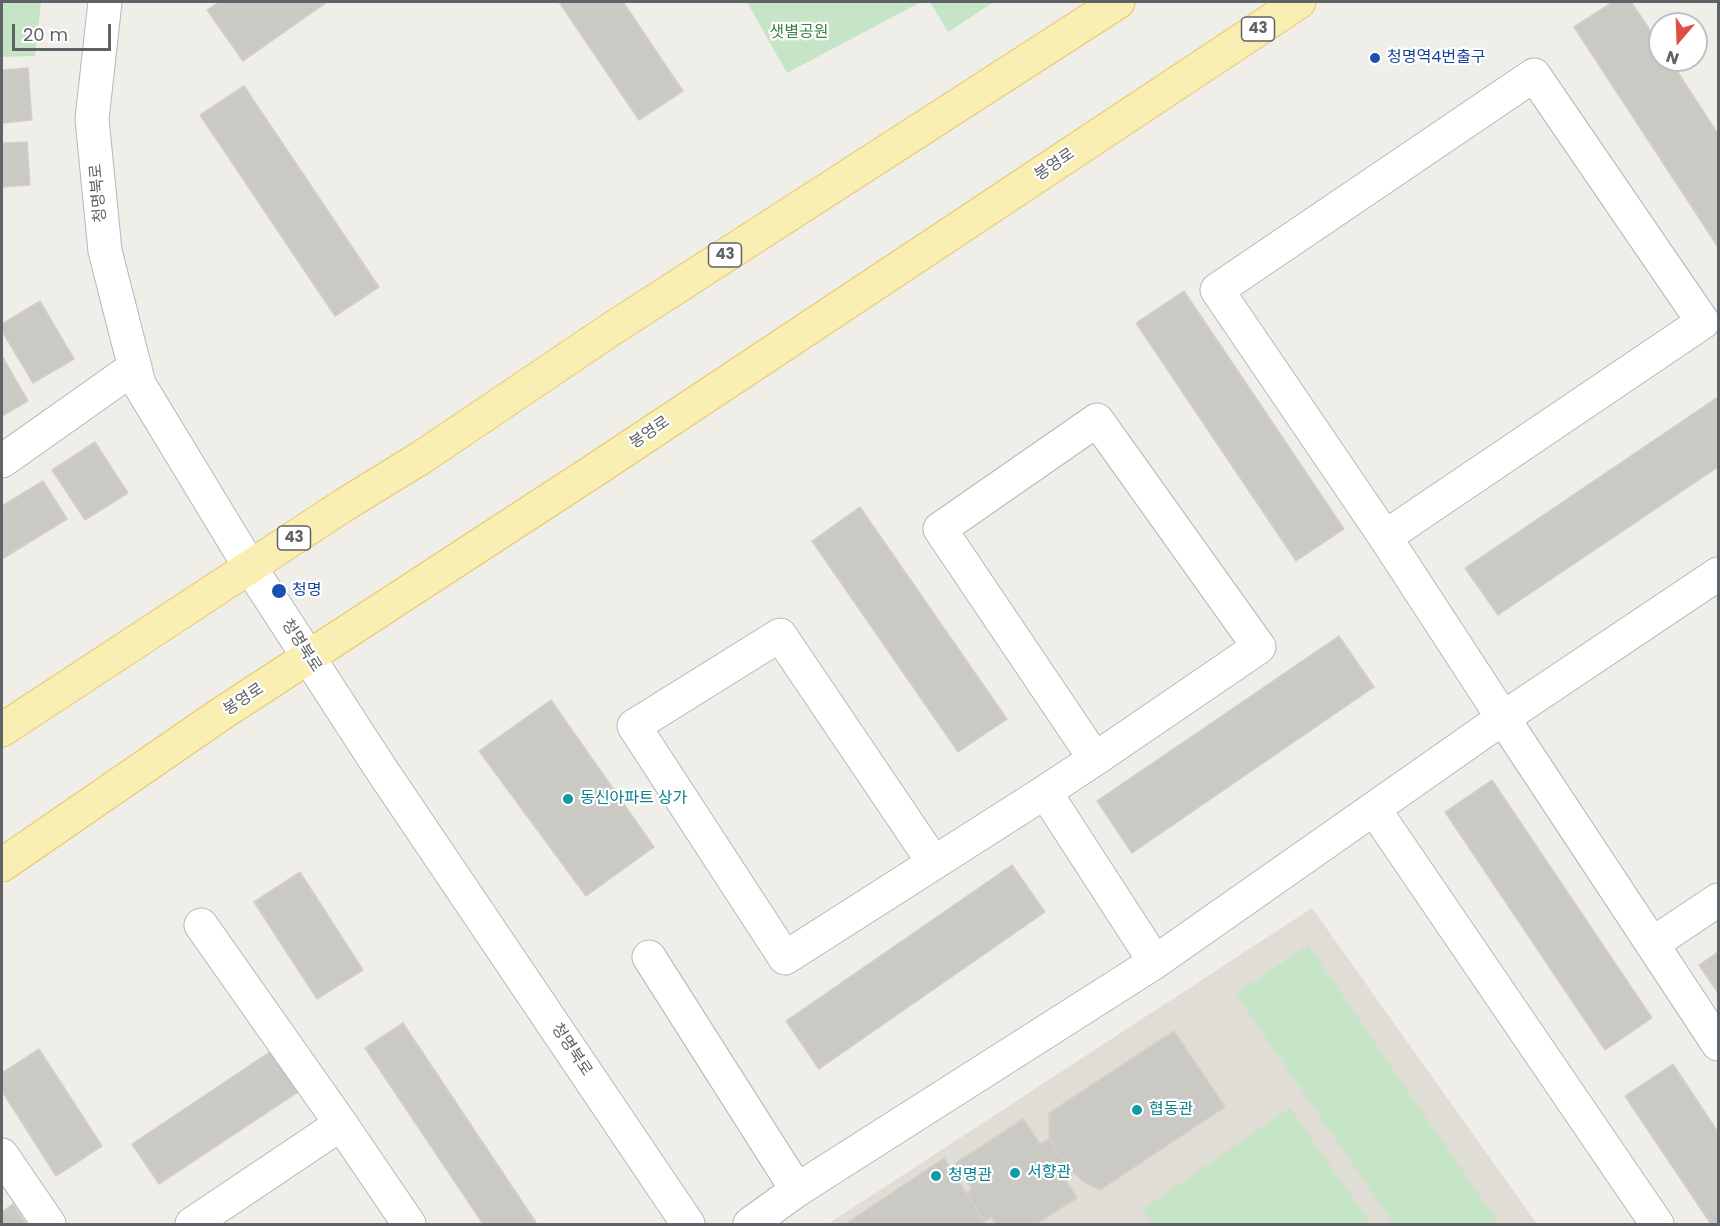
<!DOCTYPE html>
<html>
<head>
<meta charset="utf-8">
<style>
	body { margin:0 }
	#map { position:relative; width:1720px; height:1226px; overflow:hidden; background:#f0eee8; font-family:Poppins,sans-serif }
	canvas { display:block }
	.frame { position:absolute; inset:0; border:3px solid #5f6266; pointer-events:none }
	.north { position:absolute; left:1648px; top:12px; width:60px; height:60px; box-sizing:border-box; background:#fff; border:2px solid #bfc0c2; border-radius:50%; rotate:199deg; font-size:16px; font-weight:700; line-height:24px; text-align:center; color:#5f6266 }
	.north::after { content:''; display:block; margin:auto; width:21px; height:27px; background:#dd4f40; clip-path:polygon(50% 0,100% 100%,50% 72%,0 100%) }
	.scale { position:absolute; left:12px; top:24px; width:99px; height:27px; box-sizing:border-box; border:3px solid #5f6266; border-top:0; padding-left:8px; font-size:18px; line-height:21px; white-space:nowrap; color:#5f6266; -webkit-text-stroke:4px #fff; paint-order:stroke }
</style>
</head>
<body>
<div id="map">
<canvas width="1720" height="1226"></canvas>
<div class="frame"></div>
<div class="north">N</div>
<div class="scale">20 m</div>
</div>
<script>
const ctx = document.querySelector('canvas').getContext('2d');
ctx.lineJoin = 'round';
function paint(path, color) { ctx.fillStyle = color; ctx.fill(path, 'evenodd'); }
const poly = rows => new Path2D(rows.map(r => 'M' + r).join(''));
function stroke(path, color, width, dash) { ctx.strokeStyle = color; ctx.lineWidth = width; ctx.lineCap = dash ? 'butt' : 'round'; ctx.setLineDash(dash || []); ctx.stroke(path); }
function write(font, color, halo, rows, align = 'center') {
  ctx.font = font + ' Poppins,"Noto Sans KR",sans-serif'; ctx.lineWidth = 4.5; ctx.setLineDash([]); ctx.textBaseline = 'middle'; ctx.strokeStyle = halo; ctx.fillStyle = color; for (const [text, x, y, turn = 0] of rows) {
    ctx.save(); ctx.translate(x, y); ctx.rotate((+turn || 0) * Math.PI / 180); ctx.textAlign = isNaN(turn) ? turn : align; if (halo) ctx.strokeText(text, 0, 0); ctx.fillText(text, 0, 0); ctx.restore();
  }
}
paint(poly([
	[1312,908,1537,1224,828,1224]
]), '#dfddd6');
paint(poly([
	[2,2,41,2,35,56,2,57],
	[747,2,921,2,787,73],
	[930,2,994,2,948,32],
	[1308,945,1401,1081,1499,1224,1394,1224,1236,994],
	[1290,1108,1371,1224,1154,1224,1143,1209]
]), '#c6e5c7');
const building = poly([
	[219,2,327,2,243,61,207,10,219,2],
	[559,2,623,2,683,91,639,120,559,2],
	[1613,2,1631,2,1660,45,1660,60,1670,60,1718,134,1718,247,1574,27,1613,2],
	[28,68,32,120,2,123,2,70,28,68],
	[244,86,379,287,335,316,200,115,244,86],
	[27,142,30,185,2,187,2,143,27,142],
	[1184,291,1344,529,1296,561,1136,323,1184,291],
	[40,301,74,359,33,383,2,331,2,324,40,301],
	[2,356,28,401,2,416,2,356],
	[1718,397,1718,467,1498,615,1465,568,1718,397],
	[95,442,128,493,85,520,52,470,95,442],
	[43,481,67,519,2,559,2,506,43,481],
	[860,507,1007,719,958,752,812,541,860,507],
	[1339,636,1374,687,1132,853,1097,801,1339,636],
	[551,700,654,847,586,896,479,751,551,700],
	[1492,780,1652,1018,1605,1050,1445,812,1492,780],
	[1012,865,1045,912,819,1069,786,1021,1012,865],
	[300,872,363,970,317,999,254,902,300,872],
	[1718,952,1718,993,1699,965,1718,952],
	[403,1023,537,1224,483,1224,365,1048,403,1023],
	[1174,1031,1225,1107,1100,1190,1084,1182,1071,1171,1049,1139,1049,1113,1174,1031],
	[39,1049,102,1146,56,1176,2,1091,2,1073,39,1049],
	[274,1049,301,1090,159,1184,132,1144,274,1049],
	[1673,1064,1718,1132,1718,1224,1711,1224,1625,1096,1673,1064],
	[1023,1119,1040,1144,1049,1139,1071,1171,1063,1176,1077,1198,1036,1224,996,1224,991,1217,985,1222,966,1193,972,1189,956,1163,1023,1119],
	[944,1158,986,1224,845,1224,944,1158],
	[13,1204,26,1224,2,1224,2,1212,13,1204]
]);
paint(building, '#cbc9c4');
stroke(building, '#d4d0c6', 1.5);
const minor = poly([
	[105,2,92,119,105,251,139,384,250,567,379,766,688,1224],
	[2,461,135,367],
	[1385,537,1703,322,1534,75,1217,290,1385,537,1503,718,1718,574],
	[1045,792,1155,962],
	[1374,809,1657,1224],
	[934,863,780,635,634,726,785,958,1045,792,1095,759,1259,647,1097,420,940,529,1095,759],
	[201,925,341,1124],
	[1652,944,1718,900],
	[649,957,797,1190],
	[2,1155,49,1224],
	[192,1224,341,1124,409,1224],
	[750,1224,797,1190,1155,962,1503,718,1718,1044]
]);
const major = poly([
	[2,730,344,505,422,457,610,330,1118,2],
	[2,865,221,714,601,466,1299,2]
]);
stroke(minor, '#b4b7bb', 35);
stroke(major, '#e8c669', 35);
stroke(minor, '#fff', 33);
stroke(major, '#f9efb3', 33);
for (const [x, y, r, color] of [
	[1375,58,6,"#1a4fb4"],
	[279,591,8,"#1a4fb4"],
	[568,799,6,"#0f9aa8"],
	[1137,1110,6,"#0f9aa8"],
	[1015,1173,6,"#0f9aa8"],
	[936,1176,6,"#0f9aa8"]
]) { const dot = new Path2D(); dot.arc(x, y, r, 0, 2 * Math.PI); ctx.fillStyle = color; ctx.fill(dot); stroke(dot, '#fff', 2); }
for (const [x, y, w] of [
	[1258,29,33],
	[725,255,33],
	[294,538,33]
]) { const box = new Path2D(); box.roundRect(x - w / 2, y - 12, w, 24, 4.5); ctx.fillStyle = '#fff'; ctx.fill(box); stroke(box, '#5f6266', 1.5); }
write('bold 15px', '#5f6266', null, [
	["43",1258,29],
	["43",725,255],
	["43",294,538]
]);
write('16px', '#3b8140', '#fff', [
	["샛별공원",799,33]
]);
write('16px', '#164399', '#fff', [
	["청명역4번출구",1387,58],
	["청명",292,591]
], 'left');
write('16px', '#5f6266', '#fff', [
	["봉영로",1055,165,-34],
	["청명북로",99,193,-95],
	["봉영로",650,433,-34],
	["청명북로",301,646,57],
	["봉영로",244,700,-33],
	["청명북로",571,1050,56]
]);
write('16px', '#0d838f', '#fff', [
	["동신아파트 상가",580,799],
	["협동관",1149,1110],
	["서향관",1027,1173],
	["청명관",948,1176]
], 'left');
</script>
</body>
</html>
